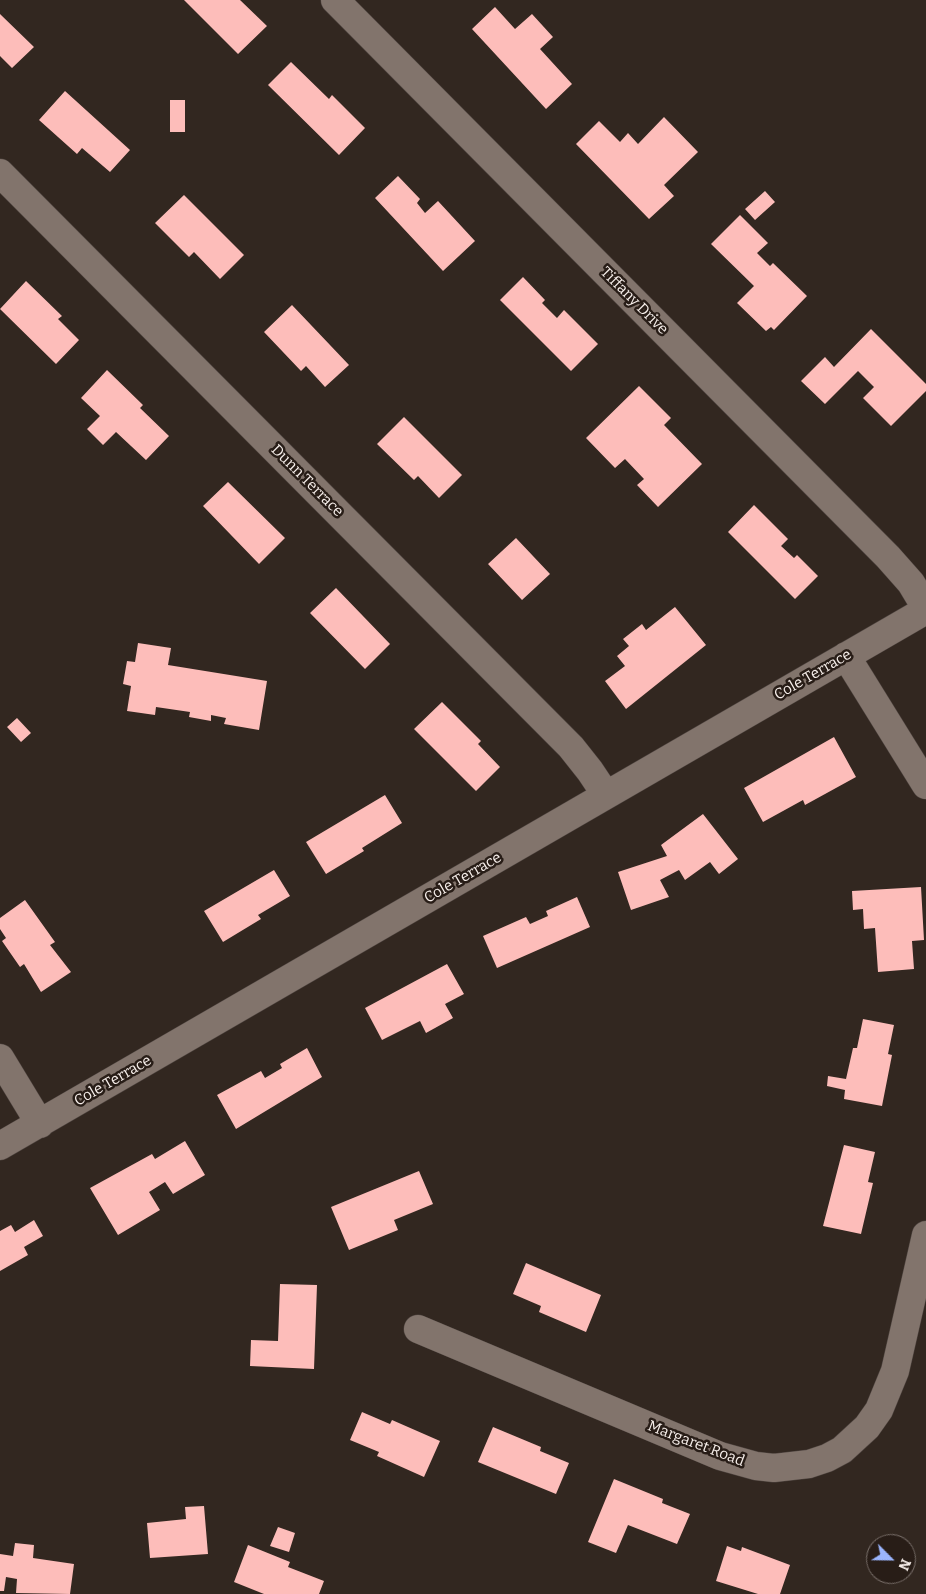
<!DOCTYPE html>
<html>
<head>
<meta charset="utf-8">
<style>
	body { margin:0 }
	#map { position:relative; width:926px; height:1594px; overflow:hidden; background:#322720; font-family:Bitter,serif }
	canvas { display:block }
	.north { position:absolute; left:866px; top:1534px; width:50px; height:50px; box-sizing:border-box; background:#281d17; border:1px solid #7b716c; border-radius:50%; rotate:113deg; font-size:14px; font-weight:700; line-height:20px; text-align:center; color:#f8f0ec }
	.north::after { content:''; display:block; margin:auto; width:18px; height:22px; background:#9bb5fd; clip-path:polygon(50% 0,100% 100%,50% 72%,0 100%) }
</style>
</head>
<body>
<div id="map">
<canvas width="926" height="1594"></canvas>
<div class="north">N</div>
</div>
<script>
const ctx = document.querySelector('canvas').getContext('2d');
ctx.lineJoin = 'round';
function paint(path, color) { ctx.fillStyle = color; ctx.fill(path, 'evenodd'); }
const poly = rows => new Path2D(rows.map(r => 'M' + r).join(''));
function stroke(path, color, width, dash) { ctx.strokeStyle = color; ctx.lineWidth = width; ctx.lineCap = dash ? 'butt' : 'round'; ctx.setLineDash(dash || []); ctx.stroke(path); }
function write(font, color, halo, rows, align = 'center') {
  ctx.font = font + ' Bitter,serif'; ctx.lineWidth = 5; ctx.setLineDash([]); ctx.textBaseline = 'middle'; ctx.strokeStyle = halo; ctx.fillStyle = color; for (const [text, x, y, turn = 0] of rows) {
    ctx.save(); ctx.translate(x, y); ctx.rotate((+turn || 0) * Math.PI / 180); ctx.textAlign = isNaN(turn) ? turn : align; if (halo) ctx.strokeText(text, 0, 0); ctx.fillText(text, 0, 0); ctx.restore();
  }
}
paint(poly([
	[184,0,240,0,267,26,238,54],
	[495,7,515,29,532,14,553,37,540,49,572,84,546,109,472,29],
	[0,14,34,47,12,68,0,56],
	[291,62,329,99,332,95,365,128,339,155,268,85],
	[65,91,130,150,110,172,82,148,77,154,39,120],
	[170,100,185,100,185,132,170,132],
	[664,117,698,152,664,185,674,196,649,219,576,144,599,121,620,142,628,133,638,144],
	[398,176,420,199,417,203,425,213,438,201,475,241,443,271,375,198],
	[765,191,775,202,755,220,745,209],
	[184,195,244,255,220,279,194,252,189,257,155,223],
	[740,215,768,243,757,253,770,266,773,263,807,296,774,330,771,327,766,331,737,303,754,286,711,244],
	[523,277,545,300,542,303,557,318,564,310,598,344,571,371,500,300],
	[26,281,62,316,58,319,79,340,56,364,0,309],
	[292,305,349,365,325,387,306,366,301,371,264,332],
	[871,329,926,384,926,391,891,426,863,398,874,387,858,371,825,404,801,381,825,357,834,367],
	[107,370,143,405,140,408,169,436,146,460,116,432,103,445,87,429,100,416,81,398],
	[639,386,671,418,664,425,702,464,658,507,637,485,644,479,625,459,615,468,586,438],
	[404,417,462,475,439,498,418,476,414,480,377,444],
	[228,482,285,538,259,564,203,506],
	[754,505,788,539,781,546,794,558,797,555,818,576,795,599,728,532],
	[516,538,550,574,522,600,488,564],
	[336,588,390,644,365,669,310,613],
	[675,607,706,645,626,709,605,681,625,666,617,656,629,646,623,639,642,624,646,630],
	[138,643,171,648,168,665,267,681,259,730,224,724,226,718,211,715,211,721,189,717,190,712,156,707,155,715,127,711,131,686,123,684,127,661,135,662],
	[442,702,481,741,478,744,500,767,476,791,414,729],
	[17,718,31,733,21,742,7,727],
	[834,737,856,777,805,805,803,800,763,822,744,788],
	[385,795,402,823,362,848,364,851,326,874,306,842],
	[703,814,738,859,719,874,710,862,685,880,679,870,660,880,669,897,631,910,618,872,667,856,661,845],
	[274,870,290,896,258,915,261,919,223,942,204,911],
	[921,887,924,940,912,941,914,969,878,972,875,928,864,929,863,909,853,910,852,891],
	[577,897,590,927,497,968,483,936,526,917,530,924,548,916,546,911],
	[25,900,55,942,50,945,71,972,41,992,24,964,20,967,2,941,6,938,0,929,0,918],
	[447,964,464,994,445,1004,453,1018,426,1033,420,1021,382,1040,365,1008],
	[863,1019,894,1025,888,1054,892,1055,882,1106,844,1099,845,1090,827,1086,828,1076,846,1079,853,1048,857,1048],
	[307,1048,322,1077,236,1129,217,1095,261,1071,265,1078,282,1068,280,1064],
	[185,1141,205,1175,173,1194,165,1182,149,1192,160,1210,118,1235,90,1188,152,1154,155,1159],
	[844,1145,875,1152,868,1182,873,1183,861,1234,823,1226],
	[419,1171,433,1204,394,1220,398,1230,349,1250,331,1207],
	[34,1220,43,1236,24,1247,28,1255,0,1271,0,1231,11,1225,15,1232],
	[526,1263,601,1295,586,1332,539,1312,541,1306,513,1294],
	[280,1284,317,1285,314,1369,250,1366,251,1340,278,1341],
	[362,1412,390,1424,392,1420,440,1441,424,1477,377,1456,379,1452,350,1440],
	[493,1427,541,1447,540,1451,569,1463,556,1494,478,1462],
	[614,1479,663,1499,662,1503,690,1514,677,1544,628,1525,616,1553,588,1542],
	[204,1506,208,1554,150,1558,147,1523,186,1519,185,1507],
	[278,1527,295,1533,289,1552,270,1546],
	[15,1543,34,1545,33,1558,74,1564,70,1594,16,1593,17,1579,6,1577,4,1591,0,1591,0,1554,13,1556],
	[248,1545,290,1562,288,1567,324,1581,319,1594,264,1594,234,1582],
	[727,1546,741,1551,742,1547,790,1565,780,1594,758,1594,716,1581]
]), '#fdbdba');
const minor = poly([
	[335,0,888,557,911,583,926,608],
	[0,173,571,747,590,771,606,795],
	[846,656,926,785],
	[0,1058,40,1124],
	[0,1146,926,610],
	[418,1329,720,1456,756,1466,774,1468,809,1464,827,1458,842,1450,867,1427,879,1410,895,1371,926,1235]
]);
stroke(minor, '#4f4540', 29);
stroke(minor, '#82746c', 28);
write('15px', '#f8f0ec', '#281d17', [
	["Tiffany Drive",634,301,45],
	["Dunn Terrace",307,481,45],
	["Cole Terrace",813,675,-30],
	["Cole Terrace",463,878,-30],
	["Cole Terrace",113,1081,-30],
	["Margaret Road",696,1444,21]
]);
</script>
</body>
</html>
